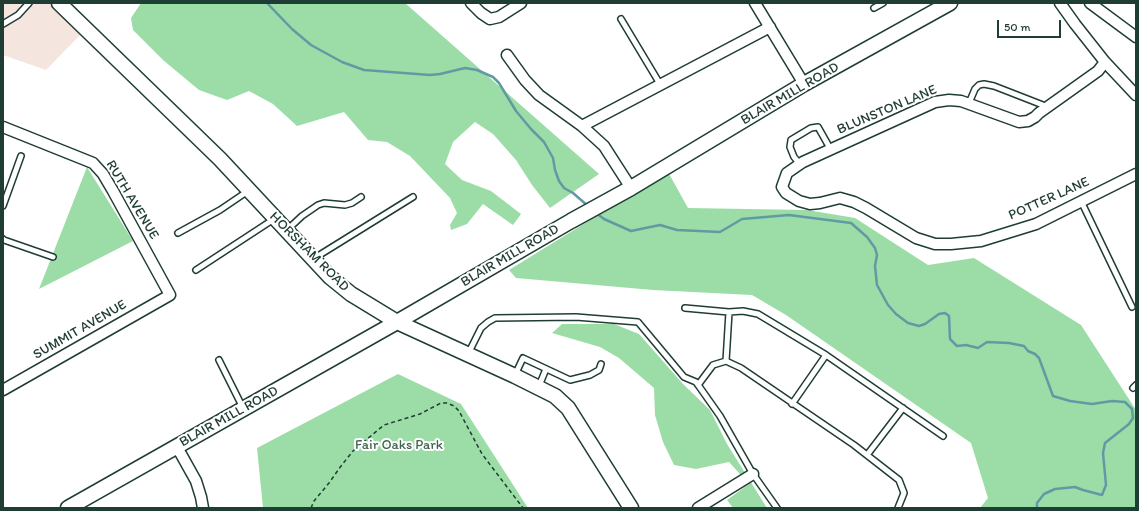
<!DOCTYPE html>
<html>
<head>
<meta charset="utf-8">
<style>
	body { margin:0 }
	#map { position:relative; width:1139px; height:511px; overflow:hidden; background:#fff; font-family:Itim,sans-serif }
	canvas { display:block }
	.frame { position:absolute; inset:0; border:4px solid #1f3d34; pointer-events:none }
	.scale { position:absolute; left:997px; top:20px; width:64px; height:18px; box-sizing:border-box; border:2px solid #1f3d34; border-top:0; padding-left:5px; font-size:12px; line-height:14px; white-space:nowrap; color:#1f3d34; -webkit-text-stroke:3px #fff; paint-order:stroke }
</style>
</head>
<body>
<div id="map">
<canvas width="1139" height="511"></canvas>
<div class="frame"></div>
<div class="scale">50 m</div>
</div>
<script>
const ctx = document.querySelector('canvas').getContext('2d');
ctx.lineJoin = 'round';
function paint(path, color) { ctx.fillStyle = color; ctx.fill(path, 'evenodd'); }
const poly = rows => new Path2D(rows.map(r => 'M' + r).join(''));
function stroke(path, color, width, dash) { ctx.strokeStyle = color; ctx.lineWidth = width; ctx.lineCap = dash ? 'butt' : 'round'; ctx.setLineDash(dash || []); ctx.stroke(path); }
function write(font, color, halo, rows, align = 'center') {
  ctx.font = font + ' Itim,sans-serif'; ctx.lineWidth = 4; ctx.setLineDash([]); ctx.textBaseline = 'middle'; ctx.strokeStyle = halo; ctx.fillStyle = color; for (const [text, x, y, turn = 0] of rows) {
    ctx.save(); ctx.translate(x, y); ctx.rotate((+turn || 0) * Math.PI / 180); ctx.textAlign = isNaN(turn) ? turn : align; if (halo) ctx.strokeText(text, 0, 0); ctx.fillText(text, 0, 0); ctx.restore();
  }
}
paint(poly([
	[3,3,52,3,83,32,46,70,3,55]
]), '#f4e5de');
paint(poly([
	[141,3,405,3,599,174,550,208,532,185,516,160,493,134,475,122,453,142,445,164,462,180,491,191,521,214,513,225,483,204,467,224,451,230,450,225,457,213,450,198,410,156,387,142,368,140,344,112,297,126,273,104,249,91,227,100,199,90,163,60,133,30,131,18],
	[87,167,133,241,39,289],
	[668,172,688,208,807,210,855,218,928,265,974,258,1081,325,1136,410,1136,508,980,508,988,498,971,443,786,315,752,295,653,290,516,278,509,270],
	[562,324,614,324,639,334,683,384,710,410,727,444,767,508,733,508,727,500,749,484,729,462,696,469,674,465,663,442,655,415,654,388,619,358,600,347,552,333],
	[398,374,461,404,528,508,263,508,257,448]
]), '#9cdda7');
stroke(poly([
	[267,3,292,29,311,45,342,62,364,70,430,75,440,74,465,68,477,70,493,77,499,83,516,111,531,129,544,142,553,158,555,170,559,181,564,188,573,193,588,206],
	[596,213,604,219,631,231,660,225,677,230,720,232,742,219,789,215,851,223,867,237,875,248,877,255,875,266,877,285,888,305,896,314,908,323,919,326,925,324,939,314,945,313,949,316,950,339,957,346,966,345,978,348,987,342,1009,343,1024,346,1028,351,1035,354,1039,358,1053,396,1070,401,1092,404,1112,401,1125,402,1132,409,1133,418,1129,424,1105,443,1103,453,1106,485,1102,495,1083,490,1075,487,1055,489,1044,494,1037,503,1037,508]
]), '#619aa3', 2.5);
const lane = poly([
	[874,8,883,3],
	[621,19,660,84],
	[3,24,18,15,29,3],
	[969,103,975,89,979,85,984,84,994,86,1048,107],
	[800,164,794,157,790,147,791,140,811,128,818,127,831,150],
	[1081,201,1132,307],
	[3,206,21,156],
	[287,230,302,216,318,205,324,203,345,205,352,203,361,197],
	[178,233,220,210,248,191],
	[3,239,4,240,53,257],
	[313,259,413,197],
	[196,270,274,219],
	[685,308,729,312,743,311,758,314,826,355,943,436],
	[468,354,481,328,488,322,495,318,576,317,638,322,684,377,696,382,720,416,753,474,777,508],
	[219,360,243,408],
	[726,361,729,312],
	[515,375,523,358,570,380,590,375,599,370,601,364],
	[698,385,713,365,726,361,741,368,854,445,899,480,904,493,898,508],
	[539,386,546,369],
	[1133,388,1136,385],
	[792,404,826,355],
	[867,455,903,408]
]);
const street = poly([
	[471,3,481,13,490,19,499,17,521,3],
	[755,3,804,84],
	[1060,3,1075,24,1105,62,1136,95],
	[1090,3,1136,37],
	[507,55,525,80,539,95,582,126,604,146,631,188],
	[1105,62,1098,71,1039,113,1035,117,1028,121,1019,122,961,101,949,100,935,102,803,162,787,173,782,187,786,193,799,201,810,204,820,203,840,198,854,202,866,208,916,238,935,244,951,244,981,241,1036,224,1136,174],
	[582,126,770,27],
	[3,127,93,163,103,174,113,191,170,295,3,390],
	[177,447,196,481,201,497,203,508],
	[698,508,753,474]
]);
const secondary = poly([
	[59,3,220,159,330,277,351,294,397,322,515,376,555,396,568,408,631,508],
	[68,508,397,322,571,221,631,188,804,84,950,3]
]);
stroke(lane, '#1f3d34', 8);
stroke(street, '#1f3d34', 13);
stroke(secondary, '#1f3d34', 17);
stroke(poly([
	[311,508,314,501,329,483,341,466,353,451,384,425,420,414,441,403,447,403,454,406,459,411,482,454,523,508]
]), '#1f3d34', 1.5, [4, 3]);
stroke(lane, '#fff', 5);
stroke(street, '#fff', 10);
stroke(secondary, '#fff', 14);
write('14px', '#1f3d34', '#fff', [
	["BLAIR MILL ROAD",790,94,-30],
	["BLUNSTON LANE",887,110,-23],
	["POTTER LANE",1049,199,-24],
	["RUTH AVENUE",132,200,59],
	["HORSHAM ROAD",309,252,45],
	["BLAIR MILL ROAD",510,256,-30],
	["SUMMIT AVENUE",80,330,-30],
	["BLAIR MILL ROAD",229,417,-29]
]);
write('14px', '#3e6551', '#fff', [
	["Fair Oaks Park",399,445]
]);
</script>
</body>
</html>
